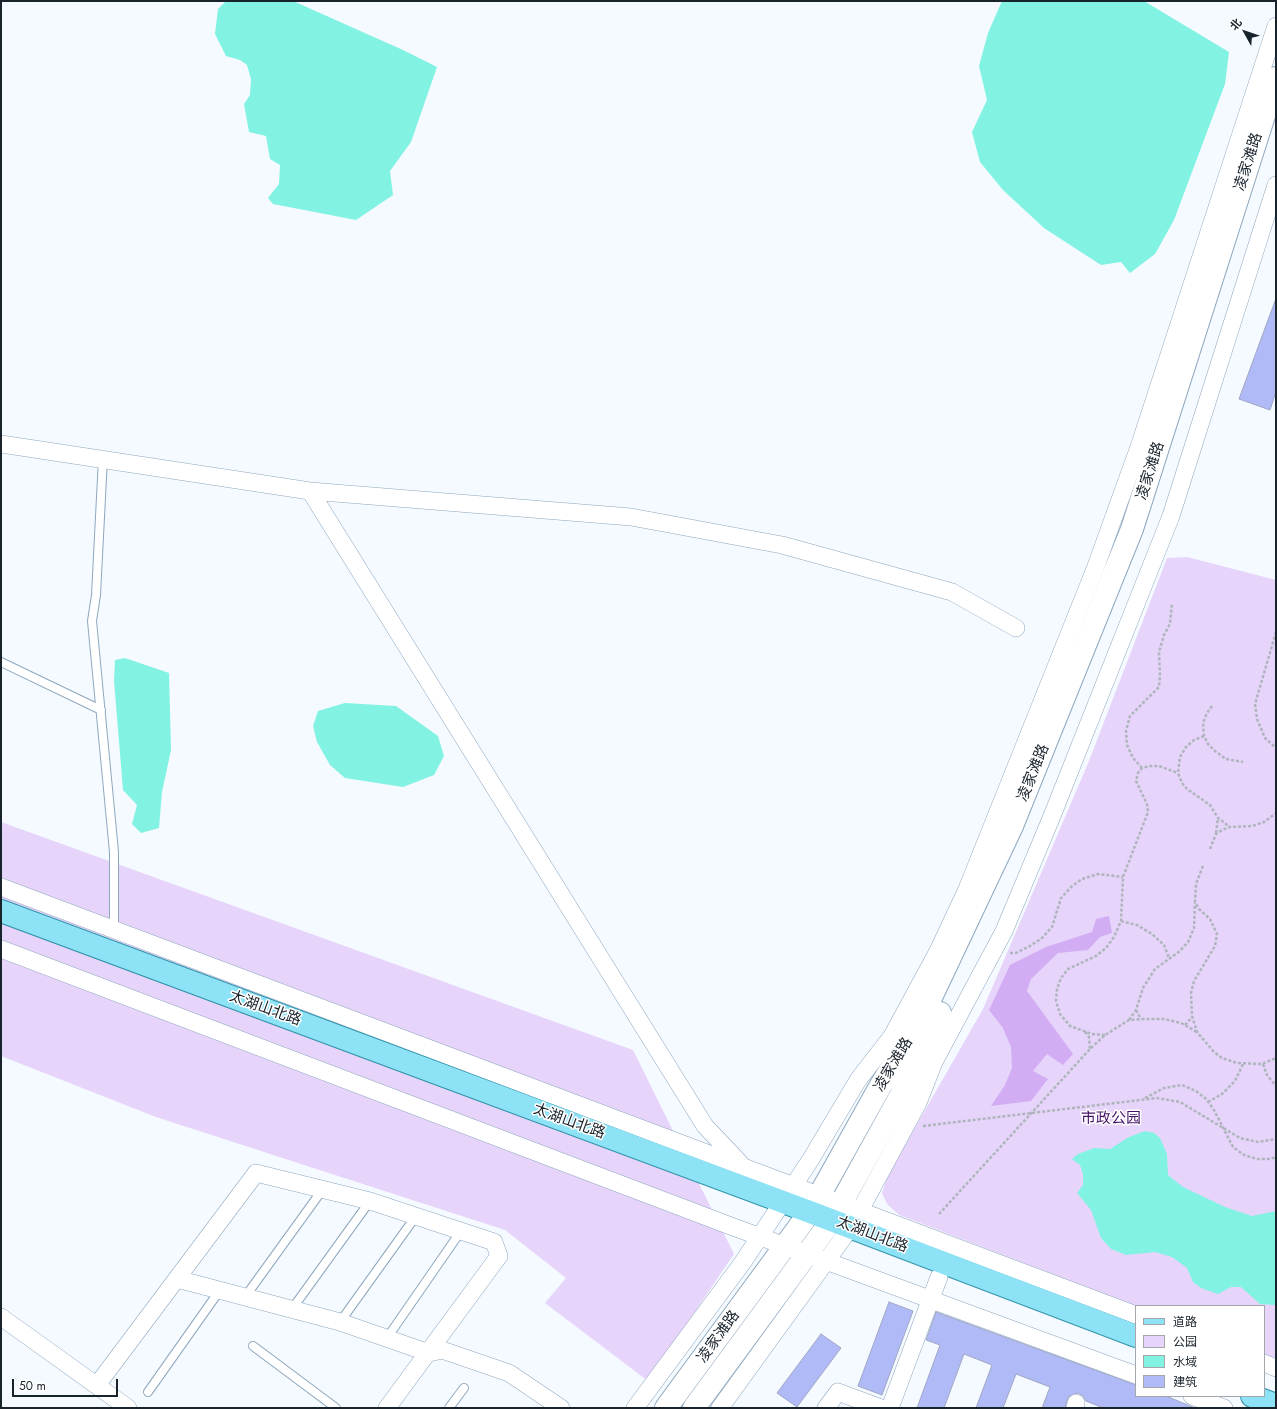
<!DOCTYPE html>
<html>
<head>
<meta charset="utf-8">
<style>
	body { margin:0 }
	#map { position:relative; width:1277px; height:1409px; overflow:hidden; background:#f4faff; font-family:Jost,"Noto Sans SC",sans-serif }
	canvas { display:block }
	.frame { position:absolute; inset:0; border:2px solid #19232c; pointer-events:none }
	.legend { position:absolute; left:1135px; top:1305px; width:130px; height:92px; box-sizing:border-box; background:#fff; border:1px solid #a3a7ab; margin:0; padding:5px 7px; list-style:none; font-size:12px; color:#19232c }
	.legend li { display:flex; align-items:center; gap:8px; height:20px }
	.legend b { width:20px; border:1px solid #a3a7ab }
	.north { position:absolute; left:1225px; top:12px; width:40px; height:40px; -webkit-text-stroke:3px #fff; paint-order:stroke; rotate:310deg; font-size:11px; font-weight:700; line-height:16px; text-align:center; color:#19232c }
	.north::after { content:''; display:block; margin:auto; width:14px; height:18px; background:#19232c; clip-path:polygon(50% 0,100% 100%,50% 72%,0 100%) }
	.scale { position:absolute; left:12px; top:1379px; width:106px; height:18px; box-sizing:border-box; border:2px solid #19232c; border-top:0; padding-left:5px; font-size:12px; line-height:14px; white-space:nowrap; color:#19232c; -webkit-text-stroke:3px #fff; paint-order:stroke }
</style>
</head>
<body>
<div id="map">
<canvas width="1277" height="1409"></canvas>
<div class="frame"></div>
<ul class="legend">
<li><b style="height:5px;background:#8de3f5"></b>道路</li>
<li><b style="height:11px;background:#e7d4fb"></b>公园</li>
<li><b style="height:11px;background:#82f2e3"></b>水域</li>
<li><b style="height:11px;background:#b0baf6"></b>建筑</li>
</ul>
<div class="north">北</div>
<div class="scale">50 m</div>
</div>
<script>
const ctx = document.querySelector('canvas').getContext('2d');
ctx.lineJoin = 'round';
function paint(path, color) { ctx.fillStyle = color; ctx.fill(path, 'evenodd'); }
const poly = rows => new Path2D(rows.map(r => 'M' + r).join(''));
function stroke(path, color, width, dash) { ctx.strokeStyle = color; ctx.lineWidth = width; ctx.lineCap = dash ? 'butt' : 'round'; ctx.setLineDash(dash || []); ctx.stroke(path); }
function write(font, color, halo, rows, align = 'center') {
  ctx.font = font + ' Jost,"Noto Sans SC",sans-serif'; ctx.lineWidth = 3; ctx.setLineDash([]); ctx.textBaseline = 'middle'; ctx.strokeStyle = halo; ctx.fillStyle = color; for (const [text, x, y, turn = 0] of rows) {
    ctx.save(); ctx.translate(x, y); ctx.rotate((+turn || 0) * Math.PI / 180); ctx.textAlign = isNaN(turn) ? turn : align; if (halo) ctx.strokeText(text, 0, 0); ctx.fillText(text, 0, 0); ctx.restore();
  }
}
paint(poly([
	[1187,557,1276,580,1276,1361,1264,1356,1264,1306,1136,1306,899,1215,887,1204,882,1193,888,1175,983,1009,1089,761,1167,558],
	[1,822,633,1050,734,1254,648,1381,545,1303,566,1278,505,1230,156,1117,1,1056]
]), '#e7d4fb');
paint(poly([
	[1109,916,1112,933,1100,937,1088,950,1058,953,1031,979,1027,991,1073,1054,1063,1065,1047,1054,1033,1071,1048,1079,1031,1101,991,1106,1005,1085,1012,1068,1011,1047,1003,1028,989,1010,1010,965,1046,947,1092,932,1096,919]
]), '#d2adf4');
paint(poly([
	[226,1,293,1,403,50,437,67,411,142,390,171,393,195,356,220,273,204,268,198,279,184,280,165,270,159,266,136,249,132,244,104,250,95,251,79,247,65,240,60,226,56,215,34,218,9],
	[1002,1,1144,1,1229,52,1225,84,1174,220,1155,254,1130,273,1121,262,1101,265,1044,228,1003,190,980,162,972,132,987,100,979,66,988,33],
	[125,658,169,673,171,750,162,792,159,828,141,833,132,824,137,805,123,790,114,681,115,660],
	[345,703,396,706,438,736,444,756,434,775,403,787,345,778,330,765,317,742,313,726,318,711],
	[1145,1131,1154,1133,1160,1138,1167,1154,1168,1175,1183,1187,1225,1207,1252,1216,1276,1211,1276,1303,1274,1305,1260,1304,1241,1287,1231,1287,1218,1294,1201,1288,1193,1282,1187,1268,1172,1257,1155,1252,1126,1255,1111,1249,1101,1238,1091,1210,1077,1193,1083,1185,1083,1174,1080,1165,1072,1159,1078,1154,1094,1148,1110,1149,1129,1137]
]), '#82f2e3');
const building = poly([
	[1275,301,1276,301,1276,392,1270,410,1239,399,1275,301],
	[889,1302,913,1311,882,1395,858,1386,889,1302],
	[936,1312,1136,1385,1136,1396,1166,1396,1195,1408,1103,1408,1086,1401,1083,1396,1078,1393,1068,1397,1065,1408,1042,1408,1050,1387,1016,1374,1003,1408,976,1408,992,1365,964,1354,944,1408,917,1408,940,1345,926,1340,936,1312],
	[821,1334,841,1348,797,1407,777,1393,821,1334]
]);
paint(building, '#b0baf6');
stroke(building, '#a0a6c4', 1);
const lane = poly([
	[103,458,96,595,92,621,114,852,114,930],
	[1,662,101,710],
	[245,1297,323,1189],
	[292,1309,370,1201],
	[340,1322,416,1216],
	[387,1338,461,1231],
	[253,1346,336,1408],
	[148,1392,220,1290],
	[449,1408,464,1388]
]);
const street = poly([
	[1,444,310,491,631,517,782,545,952,592,1016,628],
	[310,491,705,1126,741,1164],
	[1,887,1136,1315],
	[1,949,728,1225,1136,1375],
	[177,1279,340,1322,429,1353,442,1350,509,1373,561,1408],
	[1,1317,128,1408],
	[1264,1363,1276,1368],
	[97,1385,256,1173,370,1201,494,1242,499,1256,387,1408],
	[1192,1396,1224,1408],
	[635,1408,743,1262,811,1159,858,1080,892,1036,938,951,967,889,1095,569,1139,447,1276,26],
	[720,1408,851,1227,918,1103,934,1062,1004,931,1052,816,1171,516,1276,185],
	[826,1408,838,1392,881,1408],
	[890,1408,939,1277],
	[1075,1408,1076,1403]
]);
const secondary = poly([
	[666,1408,810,1212,881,1085,917,1027,1012,826,1132,529,1276,78],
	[694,1408,832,1220,901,1095,940,1013]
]);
const primary = poly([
	[1,911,810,1212,1136,1336],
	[1252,1396,1276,1405]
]);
stroke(lane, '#8ea7be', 10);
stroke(street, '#8ea7be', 18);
stroke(secondary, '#8ea7be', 24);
stroke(primary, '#3394ab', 24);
stroke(poly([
	[1276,632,1255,704,1257,719,1265,738,1276,748],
	[1212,706,1207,713,1203,723,1204,736,1208,744,1215,751,1226,759,1243,762],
	[1204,736,1194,740,1186,747,1180,757,1178,773,1182,783,1187,789,1210,805,1218,818,1230,827],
	[1142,768,1133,758,1127,745,1126,731,1130,716,1159,687,1160,676,1159,652,1164,635,1170,624,1172,604],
	[1216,833,1218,818],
	[1210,849,1216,834,1222,830,1230,827,1252,826,1264,822,1276,813],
	[1203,866,1196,884,1195,902,1199,909,1210,919,1217,934,1215,946,1194,981,1191,993,1192,1016,1197,1032,1214,1052,1222,1058,1237,1063,1262,1064,1276,1058],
	[1121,921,1137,925,1152,934,1164,945,1169,958],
	[1010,953,1016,953,1030,946,1042,938,1052,927,1061,898,1071,887,1082,879,1098,874,1123,877],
	[1136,1010,1141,1019],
	[1129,1020,1136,1010,1143,988,1155,969,1180,951,1188,942,1194,928,1195,903],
	[1185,1025,1192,1017],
	[1085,1032,1089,1037,1090,1049],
	[1105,1035,1092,1034,1070,1026,1060,1014,1056,1001,1057,989,1061,978,1068,969,1096,956,1106,948,1114,937,1121,921,1123,877,1148,812,1147,804,1136,781,1138,773,1142,768,1150,766,1159,766,1178,773],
	[1263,1064,1267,1075,1276,1086],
	[1145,1098,1164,1088,1182,1085,1196,1091,1206,1099,1214,1110,1233,1147,1244,1155,1257,1159,1270,1159,1276,1157],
	[1208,1102,1222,1094,1235,1081,1243,1064],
	[923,1126,1157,1098,1180,1102,1240,1138,1258,1142,1276,1139],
	[939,1214,1090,1049,1105,1035,1129,1020,1145,1019,1164,1019,1181,1023,1197,1032]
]), '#aeb5bc', 2.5, [3, 2]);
stroke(lane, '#fff', 8);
stroke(street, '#fff', 17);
stroke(secondary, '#fff', 22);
stroke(primary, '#8de3f5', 22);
write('15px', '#19232c', '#fff', [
	["凌家滩路",1249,162,-72],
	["凌家滩路",1151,471,-72],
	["凌家滩路",1034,773,-68],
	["太湖山北路",265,1009,20],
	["凌家滩路",894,1065,-59],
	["太湖山北路",569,1122,20],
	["太湖山北路",872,1235,21],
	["凌家滩路",719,1337,-54]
]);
write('15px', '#451366', '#fff', [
	["市政公园",1111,1119]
]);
</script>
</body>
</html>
